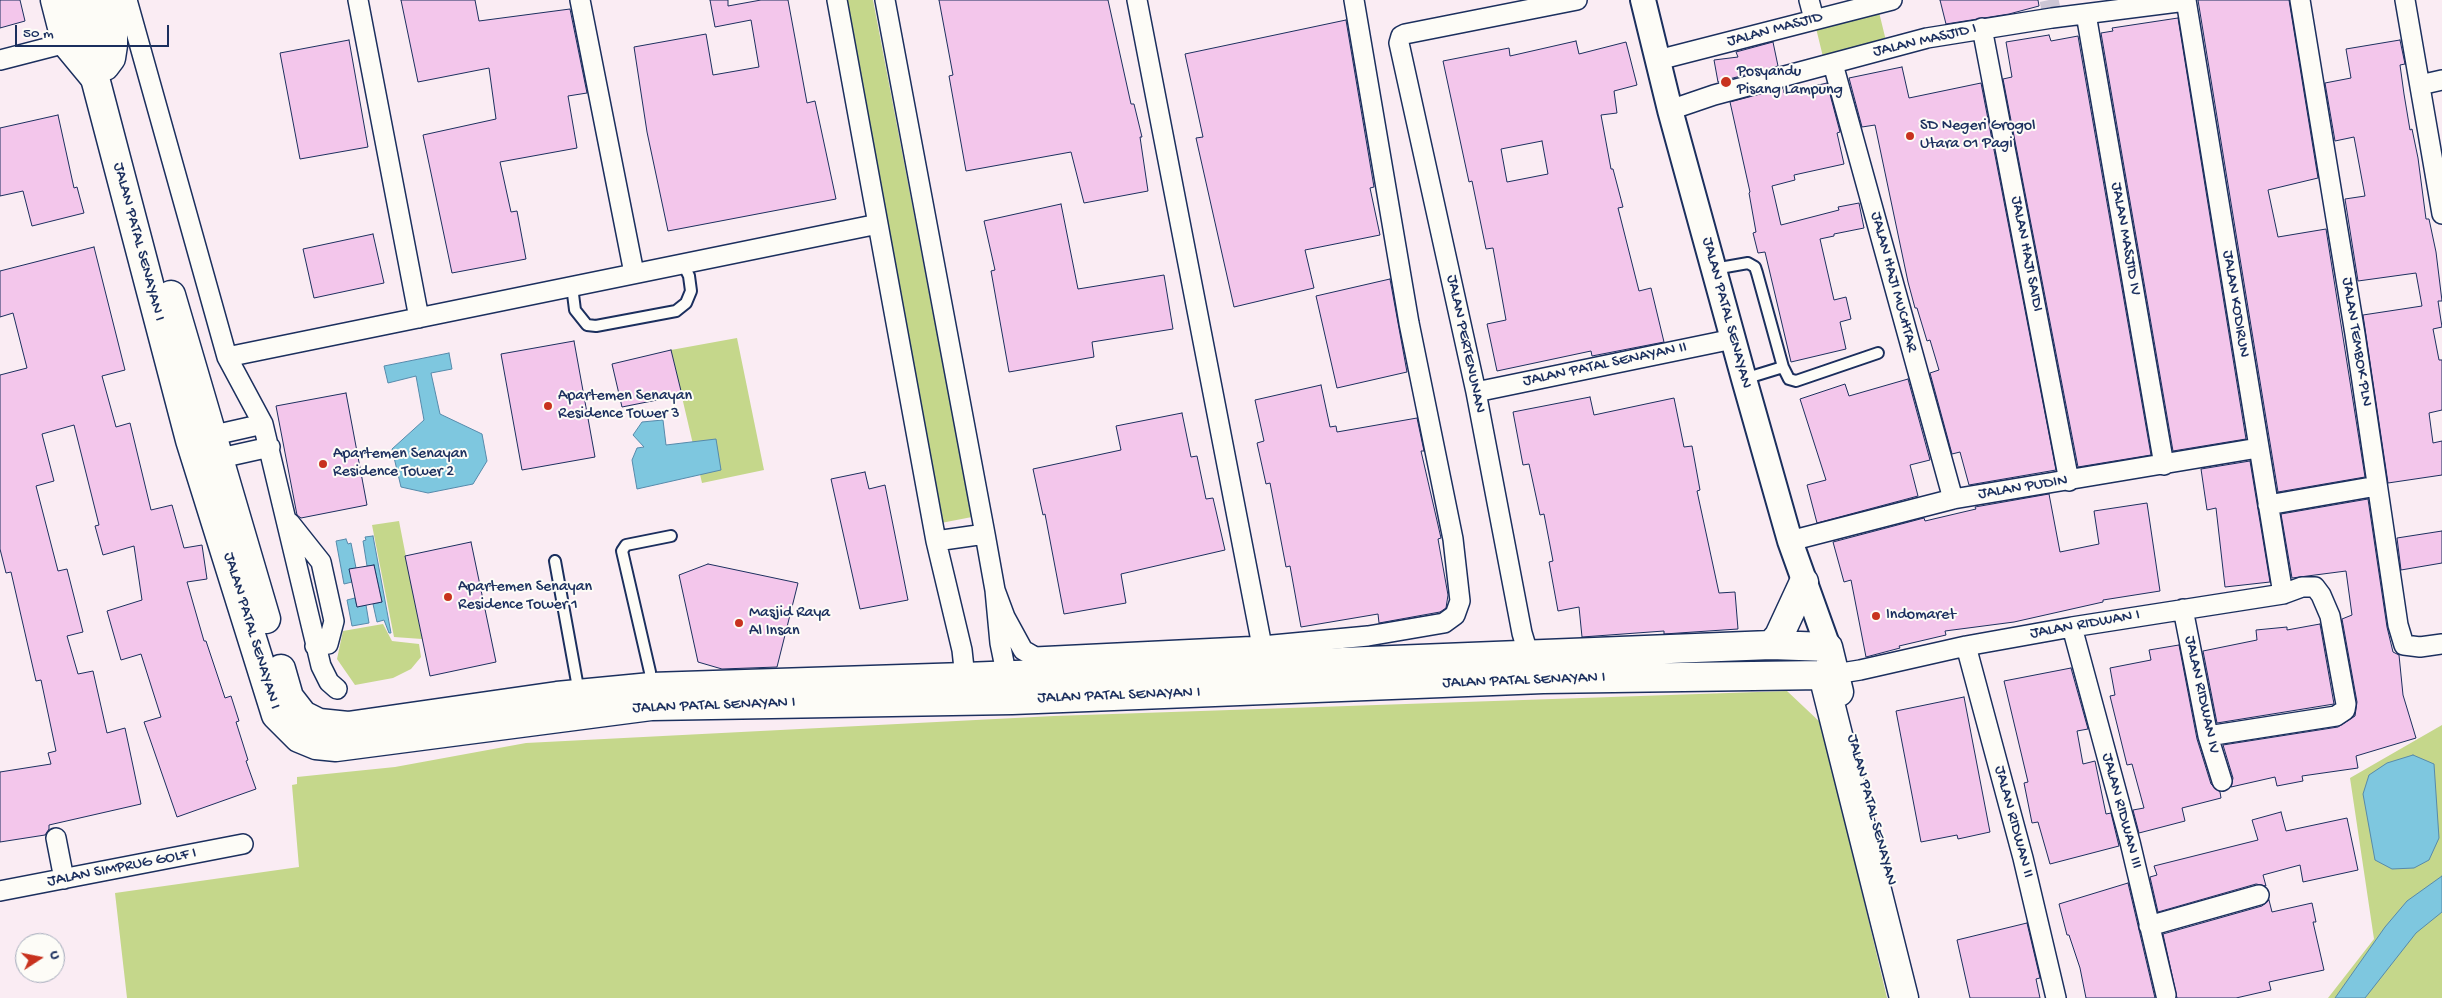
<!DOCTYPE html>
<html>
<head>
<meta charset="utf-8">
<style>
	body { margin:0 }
	#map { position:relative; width:2442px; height:998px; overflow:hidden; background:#faecf3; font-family:"Gochi Hand",sans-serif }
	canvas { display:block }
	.north { position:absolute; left:15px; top:933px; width:50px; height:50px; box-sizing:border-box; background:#fdfcf7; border:1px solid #a3aaba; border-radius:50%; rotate:79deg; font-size:14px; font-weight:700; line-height:20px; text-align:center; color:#1b2f5e }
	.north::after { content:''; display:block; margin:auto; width:18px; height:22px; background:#c8321e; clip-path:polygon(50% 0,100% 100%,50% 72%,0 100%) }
	.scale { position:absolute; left:15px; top:25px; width:154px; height:22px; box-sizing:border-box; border:2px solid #1b2f5e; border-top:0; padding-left:6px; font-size:15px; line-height:18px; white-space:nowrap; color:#1b2f5e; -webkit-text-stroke:4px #fdfcf7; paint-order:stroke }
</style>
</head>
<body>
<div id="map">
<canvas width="2442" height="998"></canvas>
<div class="north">U</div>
<div class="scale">50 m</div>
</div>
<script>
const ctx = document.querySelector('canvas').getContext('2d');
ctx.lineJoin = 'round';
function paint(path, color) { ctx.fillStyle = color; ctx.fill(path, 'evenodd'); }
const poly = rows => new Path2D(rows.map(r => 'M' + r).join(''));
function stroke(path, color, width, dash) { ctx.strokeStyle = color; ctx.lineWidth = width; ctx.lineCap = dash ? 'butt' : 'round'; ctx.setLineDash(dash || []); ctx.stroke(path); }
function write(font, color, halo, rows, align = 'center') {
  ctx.font = font + ' "Gochi Hand",sans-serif'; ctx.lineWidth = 4; ctx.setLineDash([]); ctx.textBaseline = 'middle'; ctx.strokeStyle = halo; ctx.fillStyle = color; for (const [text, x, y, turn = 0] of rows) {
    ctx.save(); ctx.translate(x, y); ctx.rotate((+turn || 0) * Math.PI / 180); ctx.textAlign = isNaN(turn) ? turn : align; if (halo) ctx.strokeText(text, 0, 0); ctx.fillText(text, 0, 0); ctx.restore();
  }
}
paint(poly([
	[844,0,873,0,972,517,941,523],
	[1878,8,1887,45,1824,61,1815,24],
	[737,338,764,470,702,483,671,350],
	[399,521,422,639,394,637,372,525],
	[383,624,392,641,419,644,421,657,411,669,393,678,355,685,337,659,343,631],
	[1787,691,1822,724,1887,998,127,998,115,893,299,867,292,785,297,784,297,777,395,767,526,743,1054,716],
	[2442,725,2442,998,2328,998,2374,939,2350,778]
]), '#c5d78b');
const water = poly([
	[449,353,452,369,431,373,440,414,482,434,487,461,473,484,428,493,401,487,392,449,424,420,416,376,388,383,384,366,449,353],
	[663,420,666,445,716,439,721,470,637,489,632,460,637,448,644,447,633,435,642,422,663,420],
	[373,536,391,633,389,633,384,620,377,622,373,604,382,602,374,565,367,566,363,541,366,540,365,537,373,536],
	[346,539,348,544,351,543,356,568,352,582,344,584,336,541,346,539],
	[355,598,357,607,366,605,369,623,352,626,347,600,355,598],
	[2413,755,2434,764,2439,838,2429,860,2414,868,2392,869,2375,860,2363,794,2369,775,2387,763,2413,755],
	[2442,876,2442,912,2416,933,2365,998,2335,998,2385,927,2407,901,2442,876]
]);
paint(water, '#7ec7df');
stroke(water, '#568aab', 1);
const building = poly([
	[0,0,20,0,25,21,0,28,0,0],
	[401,0,475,0,479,21,570,9,587,93,568,96,577,148,500,162,511,212,517,211,526,259,452,273,423,135,496,119,489,68,418,82,401,0],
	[710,0,728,0,728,6,761,0,788,0,807,103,815,101,836,199,668,231,647,132,634,47,706,34,713,75,759,67,751,20,715,27,710,0],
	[939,0,1108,0,1131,104,1134,104,1142,137,1140,137,1148,191,1084,203,1071,152,966,171,949,76,953,75,939,0],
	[1940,0,2038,0,2039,6,2009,14,1946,24,1940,0],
	[2198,0,2289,0,2318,178,2268,190,2278,237,2326,229,2365,477,2278,492,2198,0],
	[2178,18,2246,439,2173,451,2101,33,2113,31,2112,28,2178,18],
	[1346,20,1374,187,1370,188,1380,235,1305,250,1314,288,1234,307,1196,138,1203,137,1185,54,1346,20],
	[2049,35,2051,41,2078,36,2151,455,2078,467,2003,79,2012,77,2006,42,2049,35],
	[349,40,368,147,300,159,280,53,349,40],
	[2400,40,2405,64,2400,65,2404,94,2410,130,2412,129,2418,158,2426,219,2429,219,2436,252,2442,301,2438,301,2442,327,2433,329,2439,360,2442,360,2442,410,2429,413,2433,443,2442,441,2442,475,2388,483,2363,315,2422,306,2416,273,2358,281,2345,199,2365,196,2354,137,2335,141,2325,83,2351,78,2346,49,2400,40],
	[1576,41,1579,54,1626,42,1637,85,1614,91,1617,113,1601,115,1611,169,1613,169,1623,207,1618,208,1639,291,1651,288,1664,342,1592,356,1591,351,1497,371,1487,324,1506,320,1493,248,1486,249,1472,181,1469,182,1443,61,1509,48,1510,56,1576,41],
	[1542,141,1548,174,1507,182,1501,149,1542,141],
	[1773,42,1778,66,1718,82,1714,60,1738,57,1736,52,1773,42],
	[1902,67,1909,98,1981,83,2056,470,1969,485,1960,452,1952,454,1930,373,1939,370,1930,340,1927,341,1917,308,1915,308,1908,282,1875,125,1862,127,1849,78,1902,67],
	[1827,83,1840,132,1837,133,1844,164,1794,175,1795,180,1772,186,1781,225,1839,210,1838,207,1859,203,1864,228,1834,234,1834,236,1820,239,1834,300,1846,297,1851,319,1840,322,1846,349,1791,362,1765,252,1758,253,1753,233,1756,232,1749,193,1750,192,1730,102,1783,88,1784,93,1827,83],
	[58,115,74,188,77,187,84,213,32,226,23,191,0,196,0,128,58,115],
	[1061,204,1078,289,1164,275,1173,329,1092,342,1094,357,1009,372,991,271,995,270,984,221,1061,204],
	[373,234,384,283,314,298,303,249,373,234],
	[94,247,125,370,102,376,116,427,130,423,151,510,172,505,184,548,202,545,207,579,187,582,204,641,206,641,225,698,231,696,239,721,236,722,248,760,246,761,256,789,177,817,144,722,161,717,141,654,121,660,107,611,142,600,134,546,103,555,95,526,99,525,74,425,42,434,54,481,36,486,58,571,67,569,83,632,67,636,78,674,93,671,107,733,125,728,141,804,49,825,49,829,45,835,0,842,0,772,51,764,48,753,56,751,41,680,36,681,11,572,6,573,0,549,0,375,27,368,13,313,0,317,0,271,94,247],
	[1390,279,1407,372,1337,388,1316,296,1390,279],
	[574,341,595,457,522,470,501,354,574,341],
	[671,350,682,395,622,407,612,364,671,350],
	[1908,379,1930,460,1910,465,1918,496,1817,523,1807,485,1826,480,1800,399,1845,384,1849,396,1908,379],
	[1321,385,1330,427,1336,426,1337,432,1417,418,1424,451,1421,451,1441,538,1438,539,1448,595,1446,608,1440,612,1379,623,1378,614,1301,627,1290,566,1286,567,1270,483,1266,484,1257,443,1264,441,1255,400,1321,385],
	[346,393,367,505,301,518,297,515,276,406,346,393],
	[1590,397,1594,415,1674,398,1684,447,1692,446,1700,490,1697,491,1719,593,1735,592,1738,629,1664,634,1664,631,1582,637,1579,607,1558,611,1549,562,1553,561,1544,514,1540,515,1529,464,1523,465,1513,412,1590,397],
	[1182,413,1191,457,1197,456,1206,499,1213,498,1225,550,1121,574,1126,603,1064,614,1045,514,1043,515,1033,469,1121,450,1116,426,1182,413],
	[2250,461,2270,582,2225,587,2216,508,2207,510,2201,469,2250,461],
	[865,472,869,489,885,485,908,600,860,609,831,479,865,472],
	[2049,494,2060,552,2099,544,2094,511,2147,503,2160,591,2103,600,2103,602,2014,622,1945,631,1946,635,1899,646,1900,648,1866,657,1851,580,1844,582,1833,542,1924,518,1925,521,1976,509,1975,507,2049,494],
	[2368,499,2387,627,2393,652,2399,655,2403,695,2416,738,2356,756,2358,768,2302,776,2303,781,2277,786,2275,777,2231,787,2233,778,2223,745,2338,727,2355,716,2357,702,2342,619,2352,615,2346,571,2292,578,2281,514,2368,499],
	[2442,531,2442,563,2401,570,2397,538,2442,531],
	[471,542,496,662,430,676,405,556,471,542],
	[708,564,798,583,777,667,722,669,698,662,679,575,708,564],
	[374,565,382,602,357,607,349,569,374,565],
	[2320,624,2334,704,2217,723,2203,651,2257,640,2256,630,2287,627,2287,630,2320,624],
	[2179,645,2197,739,2211,784,2220,792,2221,798,2182,808,2185,821,2139,833,2133,810,2144,808,2132,764,2127,765,2110,696,2115,695,2110,668,2151,660,2149,650,2179,645],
	[2071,668,2088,729,2077,731,2083,764,2095,761,2106,814,2111,813,2119,846,2050,864,2038,822,2032,823,2024,783,2028,782,2004,681,2071,668],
	[1964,697,1990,832,1958,839,1957,835,1921,842,1896,711,1964,697],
	[2281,812,2286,831,2347,818,2358,870,2303,882,2300,865,2263,875,2266,886,2256,884,2158,912,2150,877,2157,875,2154,866,2258,840,2252,820,2281,812],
	[2128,883,2155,998,2086,998,2080,968,2069,935,2067,935,2059,904,2128,883],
	[2269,900,2272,912,2312,903,2316,922,2313,922,2324,970,2269,982,2271,990,2236,998,2177,998,2163,934,2262,906,2269,900],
	[2027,923,2040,978,2036,979,2040,998,1970,998,1957,940,2027,923]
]);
paint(building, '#f3c6eb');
stroke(building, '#1b2f5e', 1);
stroke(poly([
	[2049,0,2052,14]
]), '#cdc6d5', 19, [19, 9]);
const service = poly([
	[1714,269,1748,263,1755,267,1757,273,1783,367,1744,379],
	[572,286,575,310,587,325,596,326,676,311,686,303,691,291,689,276,683,264],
	[1783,367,1789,379,1796,381,1878,353],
	[555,561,579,693],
	[651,687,650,672,622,551,626,545,671,536]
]);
const minor = poly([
	[127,0,227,357,263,424,321,666,329,682,337,689],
	[358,0,419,318],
	[580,0,634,273],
	[837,0,936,541,962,650,966,687],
	[885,0,985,534,995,590,1000,643,1009,687],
	[1137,0,1262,646],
	[1809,0,1814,19],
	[2186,0,2283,594],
	[2300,0,2355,334,2398,625,2404,645,2420,647,2442,644],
	[2405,0,2442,214],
	[2086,14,2164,465],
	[1982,28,2069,481],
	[0,60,66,43],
	[1658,60,1892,0],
	[1833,64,1953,499],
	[2420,85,2442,80],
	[1670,110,1714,95,1927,38,2052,18,2186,1],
	[227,357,878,224],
	[1476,392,1733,339],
	[201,438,263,424],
	[207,461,270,447],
	[2268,505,2377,486],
	[290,523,321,562,334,621,328,644,315,646],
	[936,541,985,534],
	[1790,541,1953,499,2258,448],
	[995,590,1005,617,1023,650,1035,657,1262,646,1368,636,1444,623,1455,615,1460,601,1453,539,1409,323,1354,0],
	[2183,609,2208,736,2222,781],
	[2072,627,2130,842,2166,995],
	[1966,646,2023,858,2056,998],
	[1528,653,1522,633,1476,392,1399,43,1401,36,1405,34,1577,0],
	[1835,674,1860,670,1966,646,2072,627,2283,594,2302,587,2315,587,2321,595,2330,616,2346,704,2345,710,2336,716,2208,736],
	[56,838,64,879],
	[0,891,243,844],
	[2149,926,2259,895]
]);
const tertiary = poly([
	[1643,0,1670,110,1744,379,1790,541,1828,647]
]);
const secondary = poly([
	[80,0,91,43,89,52,95,78,190,440,276,715,299,738,316,745,336,747,651,706,1012,700,1543,679,1823,675,1904,998],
	[171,295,266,619],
	[1771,645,1779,636,1804,582],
	[281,669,289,697,303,715,319,723,348,726,557,696,651,687,965,677,1771,645,1828,647,1839,692]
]);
const trunk = poly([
	[55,0,66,43,95,78],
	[105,0,113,27,113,45,111,58,105,66]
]);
stroke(service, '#1b2f5e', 14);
stroke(minor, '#1b2f5e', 22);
stroke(tertiary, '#1b2f5e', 28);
stroke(secondary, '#1b2f5e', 31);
stroke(trunk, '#1b2f5e', 31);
stroke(service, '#fdfcf7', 10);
stroke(minor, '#fdfcf7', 19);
stroke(tertiary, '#fdfcf7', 24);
stroke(secondary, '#fdfcf7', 28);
stroke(trunk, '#fdfcf7', 28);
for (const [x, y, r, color] of [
	[1726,82,6,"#c8321e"],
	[1910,136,5,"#c8321e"],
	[548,406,5,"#c8321e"],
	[323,464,5,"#c8321e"],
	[448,597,5,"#c8321e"],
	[1876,616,5,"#c8321e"],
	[739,623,5,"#c8321e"]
]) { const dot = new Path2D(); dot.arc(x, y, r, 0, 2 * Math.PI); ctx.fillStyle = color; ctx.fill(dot); stroke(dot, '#fdfcf7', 2); }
write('16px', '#1b2f5e', '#fdfcf7', [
	["JALAN MASJID",1775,30,-15],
	["JALAN MASJID I",1925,41,-13],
	["JALAN MASJID IV",2125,239,80],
	["JALAN PATAL SENAYAN I",138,242,75],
	["JALAN HAJI SAIDI",2026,254,79],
	["JALAN HAJI MUCHTAR",1893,282,75],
	["JALAN KODIRUN",2235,304,81],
	["JALAN PATAL SENAYAN",1726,313,75],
	["JALAN TEMBOK PLN",2356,342,81],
	["JALAN PERTENUNAN",1465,344,78],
	["JALAN PATAL SENAYAN II",1605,365,-12],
	["JALAN PUDIN",2023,488,-9],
	["JALAN RIDWAN I",2085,625,-10],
	["JALAN PATAL SENAYAN I",251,631,73],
	["JALAN PATAL SENAYAN I",1524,681,-2],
	["JALAN RIDWAN IV",2201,695,78],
	["JALAN PATAL SENAYAN I",1119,696,-2],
	["JALAN PATAL SENAYAN I",714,706,-2],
	["JALAN PATAL SENAYAN",1871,810,75],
	["JALAN RIDWAN III",2121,811,75],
	["JALAN RIDWAN II",2013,822,75],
	["JALAN SIMPRUG GOLF I",122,868,-11]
]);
write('16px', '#1b2f5e', '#fdfcf7', [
	["Posyandu",1737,73],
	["Pisang Lampung",1737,91],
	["SD Negeri Grogol",1920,127],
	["Utara 01 Pagi",1920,145],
	["Apartemen Senayan",558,397],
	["Residence Tower 3",558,415],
	["Apartemen Senayan",333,455],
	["Residence Tower 2",333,473],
	["Apartemen Senayan",458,588],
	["Residence Tower 1",458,606],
	["Masjid Raya",749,614],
	["Al Insan",749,632],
	["Indomaret",1886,616]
], 'left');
</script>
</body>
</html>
